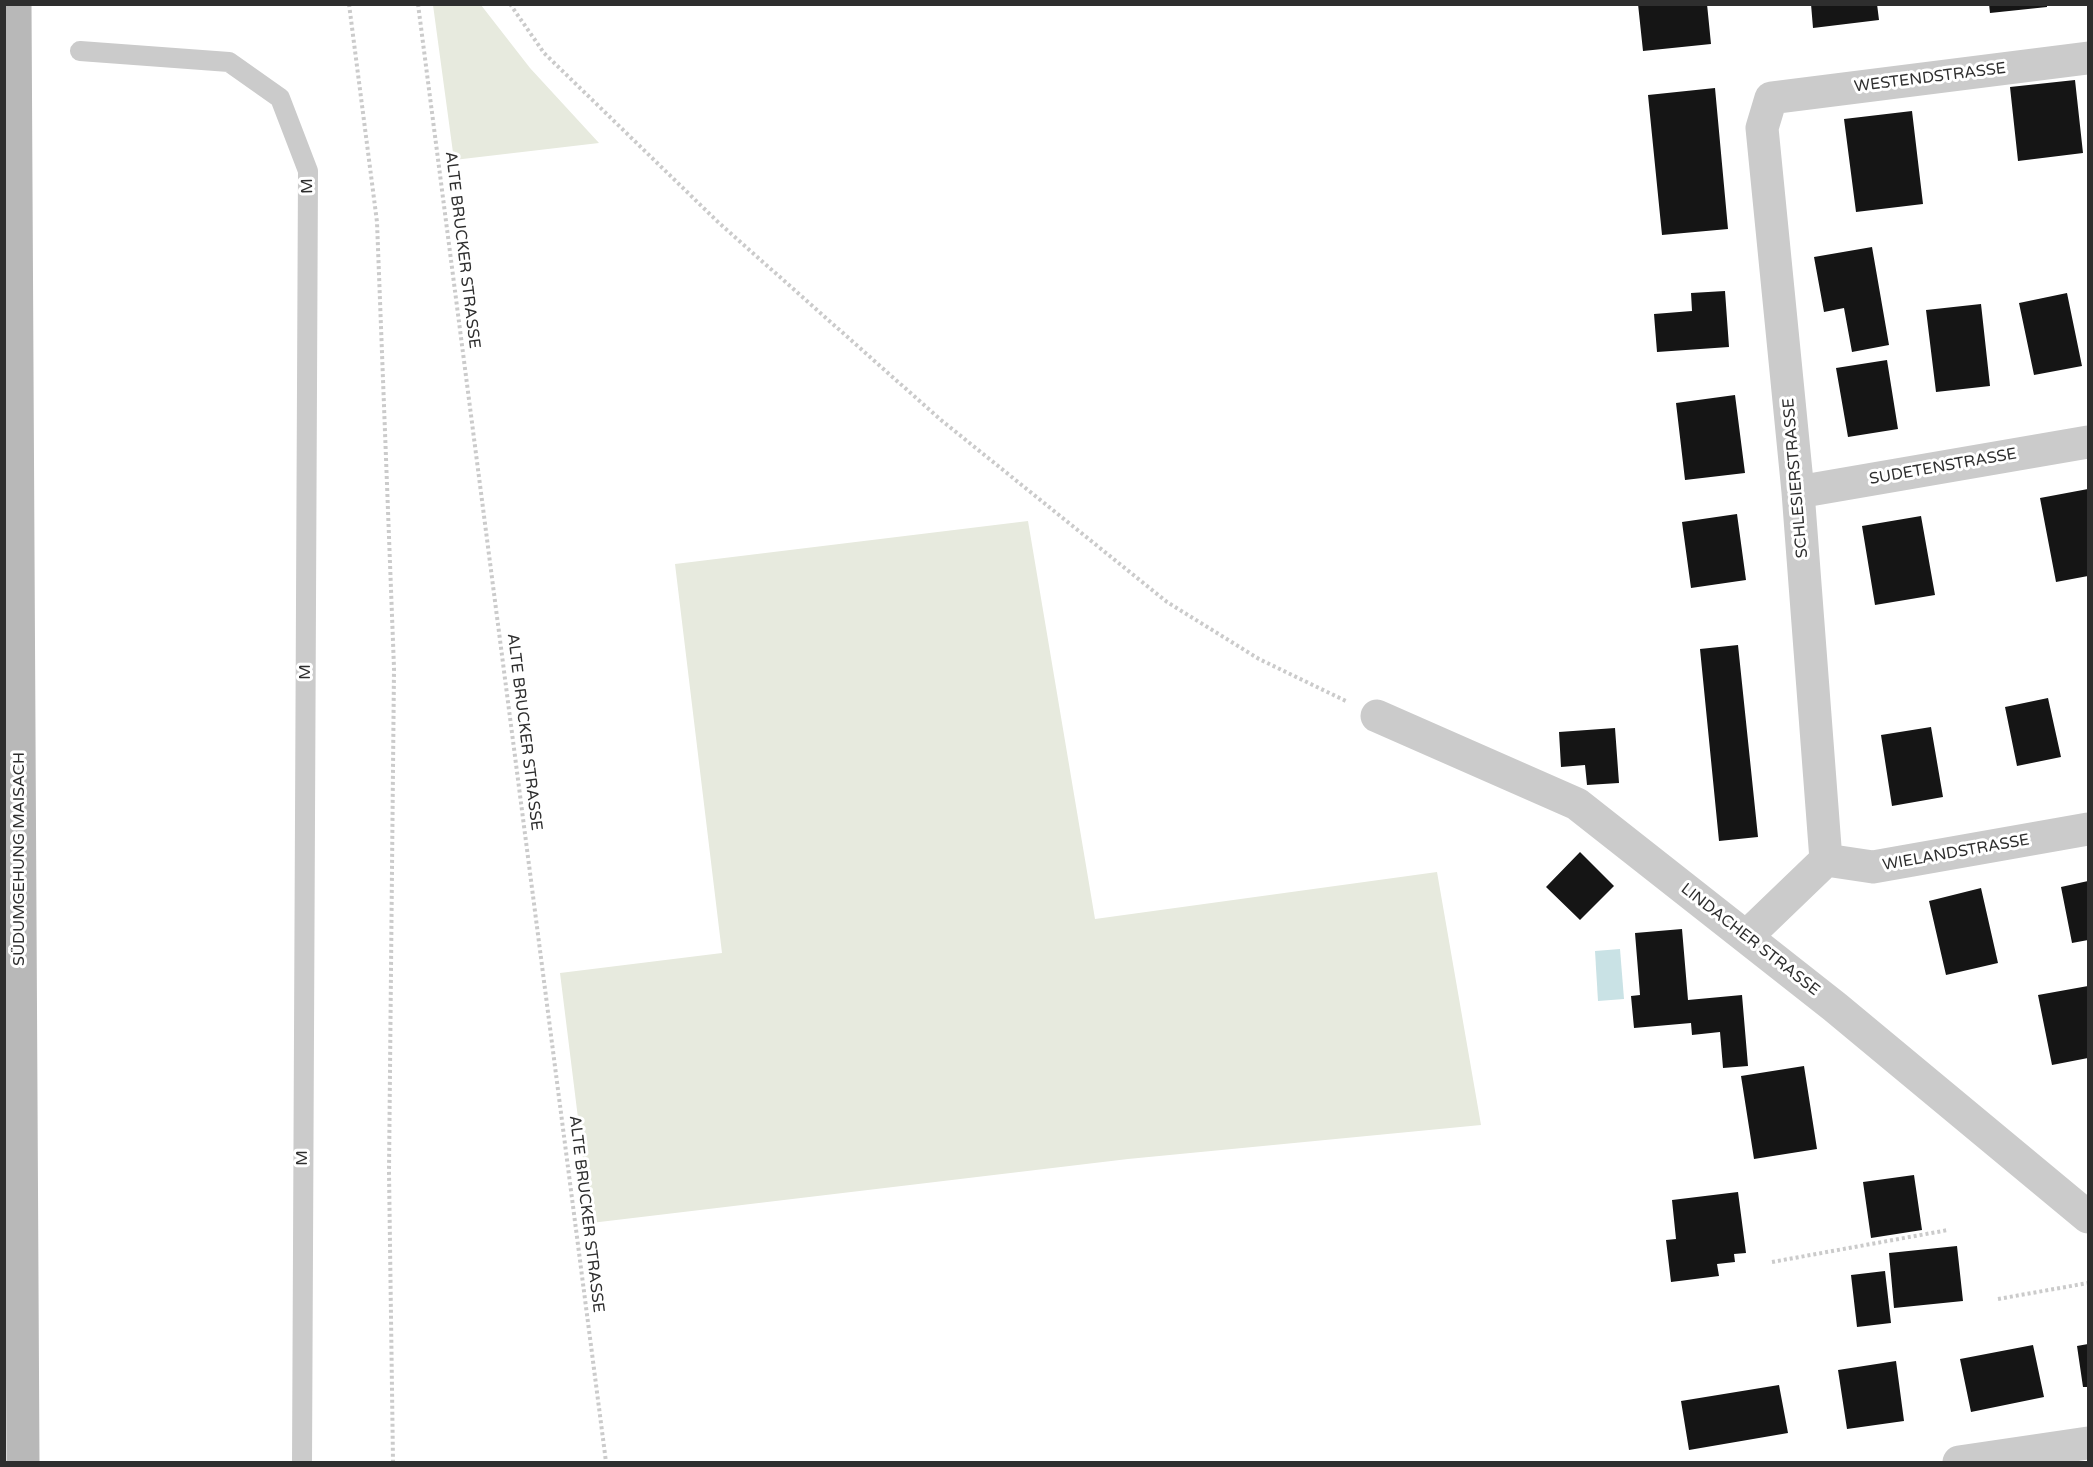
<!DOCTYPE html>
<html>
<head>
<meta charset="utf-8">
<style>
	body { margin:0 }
	#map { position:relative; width:2093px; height:1467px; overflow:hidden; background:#fff; font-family:"Varela Round",sans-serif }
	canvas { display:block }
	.frame { position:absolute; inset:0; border:6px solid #2e2e2e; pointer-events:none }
</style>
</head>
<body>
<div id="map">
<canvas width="2093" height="1467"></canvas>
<div class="frame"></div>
</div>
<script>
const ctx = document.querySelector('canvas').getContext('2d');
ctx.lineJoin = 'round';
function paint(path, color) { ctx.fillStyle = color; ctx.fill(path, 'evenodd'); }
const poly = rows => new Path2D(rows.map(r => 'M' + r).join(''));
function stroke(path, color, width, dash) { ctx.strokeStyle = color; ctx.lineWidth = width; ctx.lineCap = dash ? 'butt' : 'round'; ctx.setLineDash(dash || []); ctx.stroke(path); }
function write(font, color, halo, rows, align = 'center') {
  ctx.font = font + ' "Varela Round",sans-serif'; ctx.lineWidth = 6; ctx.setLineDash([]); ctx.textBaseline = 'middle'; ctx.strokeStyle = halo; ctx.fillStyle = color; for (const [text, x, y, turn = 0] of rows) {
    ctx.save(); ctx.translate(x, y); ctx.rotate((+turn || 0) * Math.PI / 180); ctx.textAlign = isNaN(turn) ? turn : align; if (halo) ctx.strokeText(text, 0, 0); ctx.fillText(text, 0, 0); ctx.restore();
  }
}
paint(poly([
	[433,5,481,5,530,68,599,143,454,160],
	[1028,521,1095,919,1437,872,1481,1125,1128,1159,591,1223,560,973,722,953,675,564]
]), '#e7eade');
paint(poly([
	[1620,949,1624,999,1598,1001,1595,951]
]), '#c9e2e5');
paint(poly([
	[1638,4,1707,4,1711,44,1643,51],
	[1811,4,1877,4,1879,20,1813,28],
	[1989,4,2047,4,2047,7,1990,13],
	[2075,80,2083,153,2018,161,2010,87],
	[1715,88,1728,229,1662,235,1648,95],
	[1912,111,1923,204,1856,212,1844,119],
	[1872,247,1889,345,1852,352,1844,308,1824,312,1814,257],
	[1725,291,1729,347,1657,352,1654,314,1692,311,1691,293],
	[2067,293,2082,366,2034,375,2019,303],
	[1981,304,1990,386,1936,392,1926,310],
	[1887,360,1898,429,1848,437,1836,368],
	[1735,395,1745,473,1685,480,1676,403],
	[2088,489,2088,576,2056,582,2040,498],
	[1737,514,1746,580,1691,588,1682,522],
	[1921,516,1935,595,1875,605,1862,526],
	[1738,645,1758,837,1719,841,1700,649],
	[2048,698,2061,757,2017,766,2005,707],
	[1931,727,1943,797,1892,806,1881,735],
	[1615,728,1619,783,1587,785,1585,765,1561,767,1559,732],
	[1580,852,1614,886,1580,920,1546,887],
	[2088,881,2088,940,2072,943,2061,887],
	[1981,888,1998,963,1946,975,1929,901],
	[1682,929,1688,1000,1742,995,1748,1066,1723,1068,1720,1032,1692,1035,1691,1023,1634,1028,1631,996,1640,995,1635,933],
	[2088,986,2088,1058,2052,1065,2038,995],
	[1804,1066,1817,1149,1754,1159,1741,1076],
	[1914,1175,1922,1230,1871,1238,1863,1182],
	[1738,1192,1746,1253,1734,1254,1735,1262,1717,1264,1719,1276,1671,1282,1666,1240,1676,1239,1672,1200],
	[1957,1246,1963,1301,1894,1308,1889,1253],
	[1885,1271,1891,1323,1857,1327,1851,1275],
	[2088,1344,2088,1387,2083,1387,2077,1346],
	[2033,1345,2044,1397,1971,1412,1960,1359],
	[1896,1361,1904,1421,1847,1429,1838,1370],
	[1779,1385,1788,1433,1689,1450,1681,1401]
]), '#151515');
stroke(poly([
	[349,4,377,222,394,668,389,1171,393,1462],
	[418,4,606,1462],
	[510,4,544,53,719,223,941,420,1167,602,1259,659,1348,702],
	[1772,1262,1948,1230],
	[1998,1299,2088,1283]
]), '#cbcbcb', 4, [3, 3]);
stroke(poly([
	[80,51,229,62,280,98,308,171,302,1462]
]), '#cbcbcb', 20);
stroke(poly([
	[1798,492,2088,442],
	[1377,716,1577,804,1835,1007,2088,1217],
	[1826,860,1798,492,1762,128,1771,98,2088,58],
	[1747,936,1826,860,1873,867,2088,829],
	[1959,1462,2088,1443]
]), '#cbcbcb', 33);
stroke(poly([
	[15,4,23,1462]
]), '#b8b8b8', 33);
write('16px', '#2e2e2e', '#fff', [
	["WESTENDSTRASSE",1930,78,-7],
	["M",308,186,-91],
	["ALTE BRUCKER STRASSE",462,250,83],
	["SUDETENSTRASSE",1943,467,-10],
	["SCHLESIERSTRASSE",1796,478,-95],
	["M",306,672,-90],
	["ALTE BRUCKER STRASSE",524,732,83],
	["WIELANDSTRASSE",1956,853,-10],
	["SÜDUMGEHUNG MAISACH",20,859,-90],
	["LINDACHER STRASSE",1750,940,38],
	["M",303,1158,-90],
	["ALTE BRUCKER STRASSE",586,1214,83]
]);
</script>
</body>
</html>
